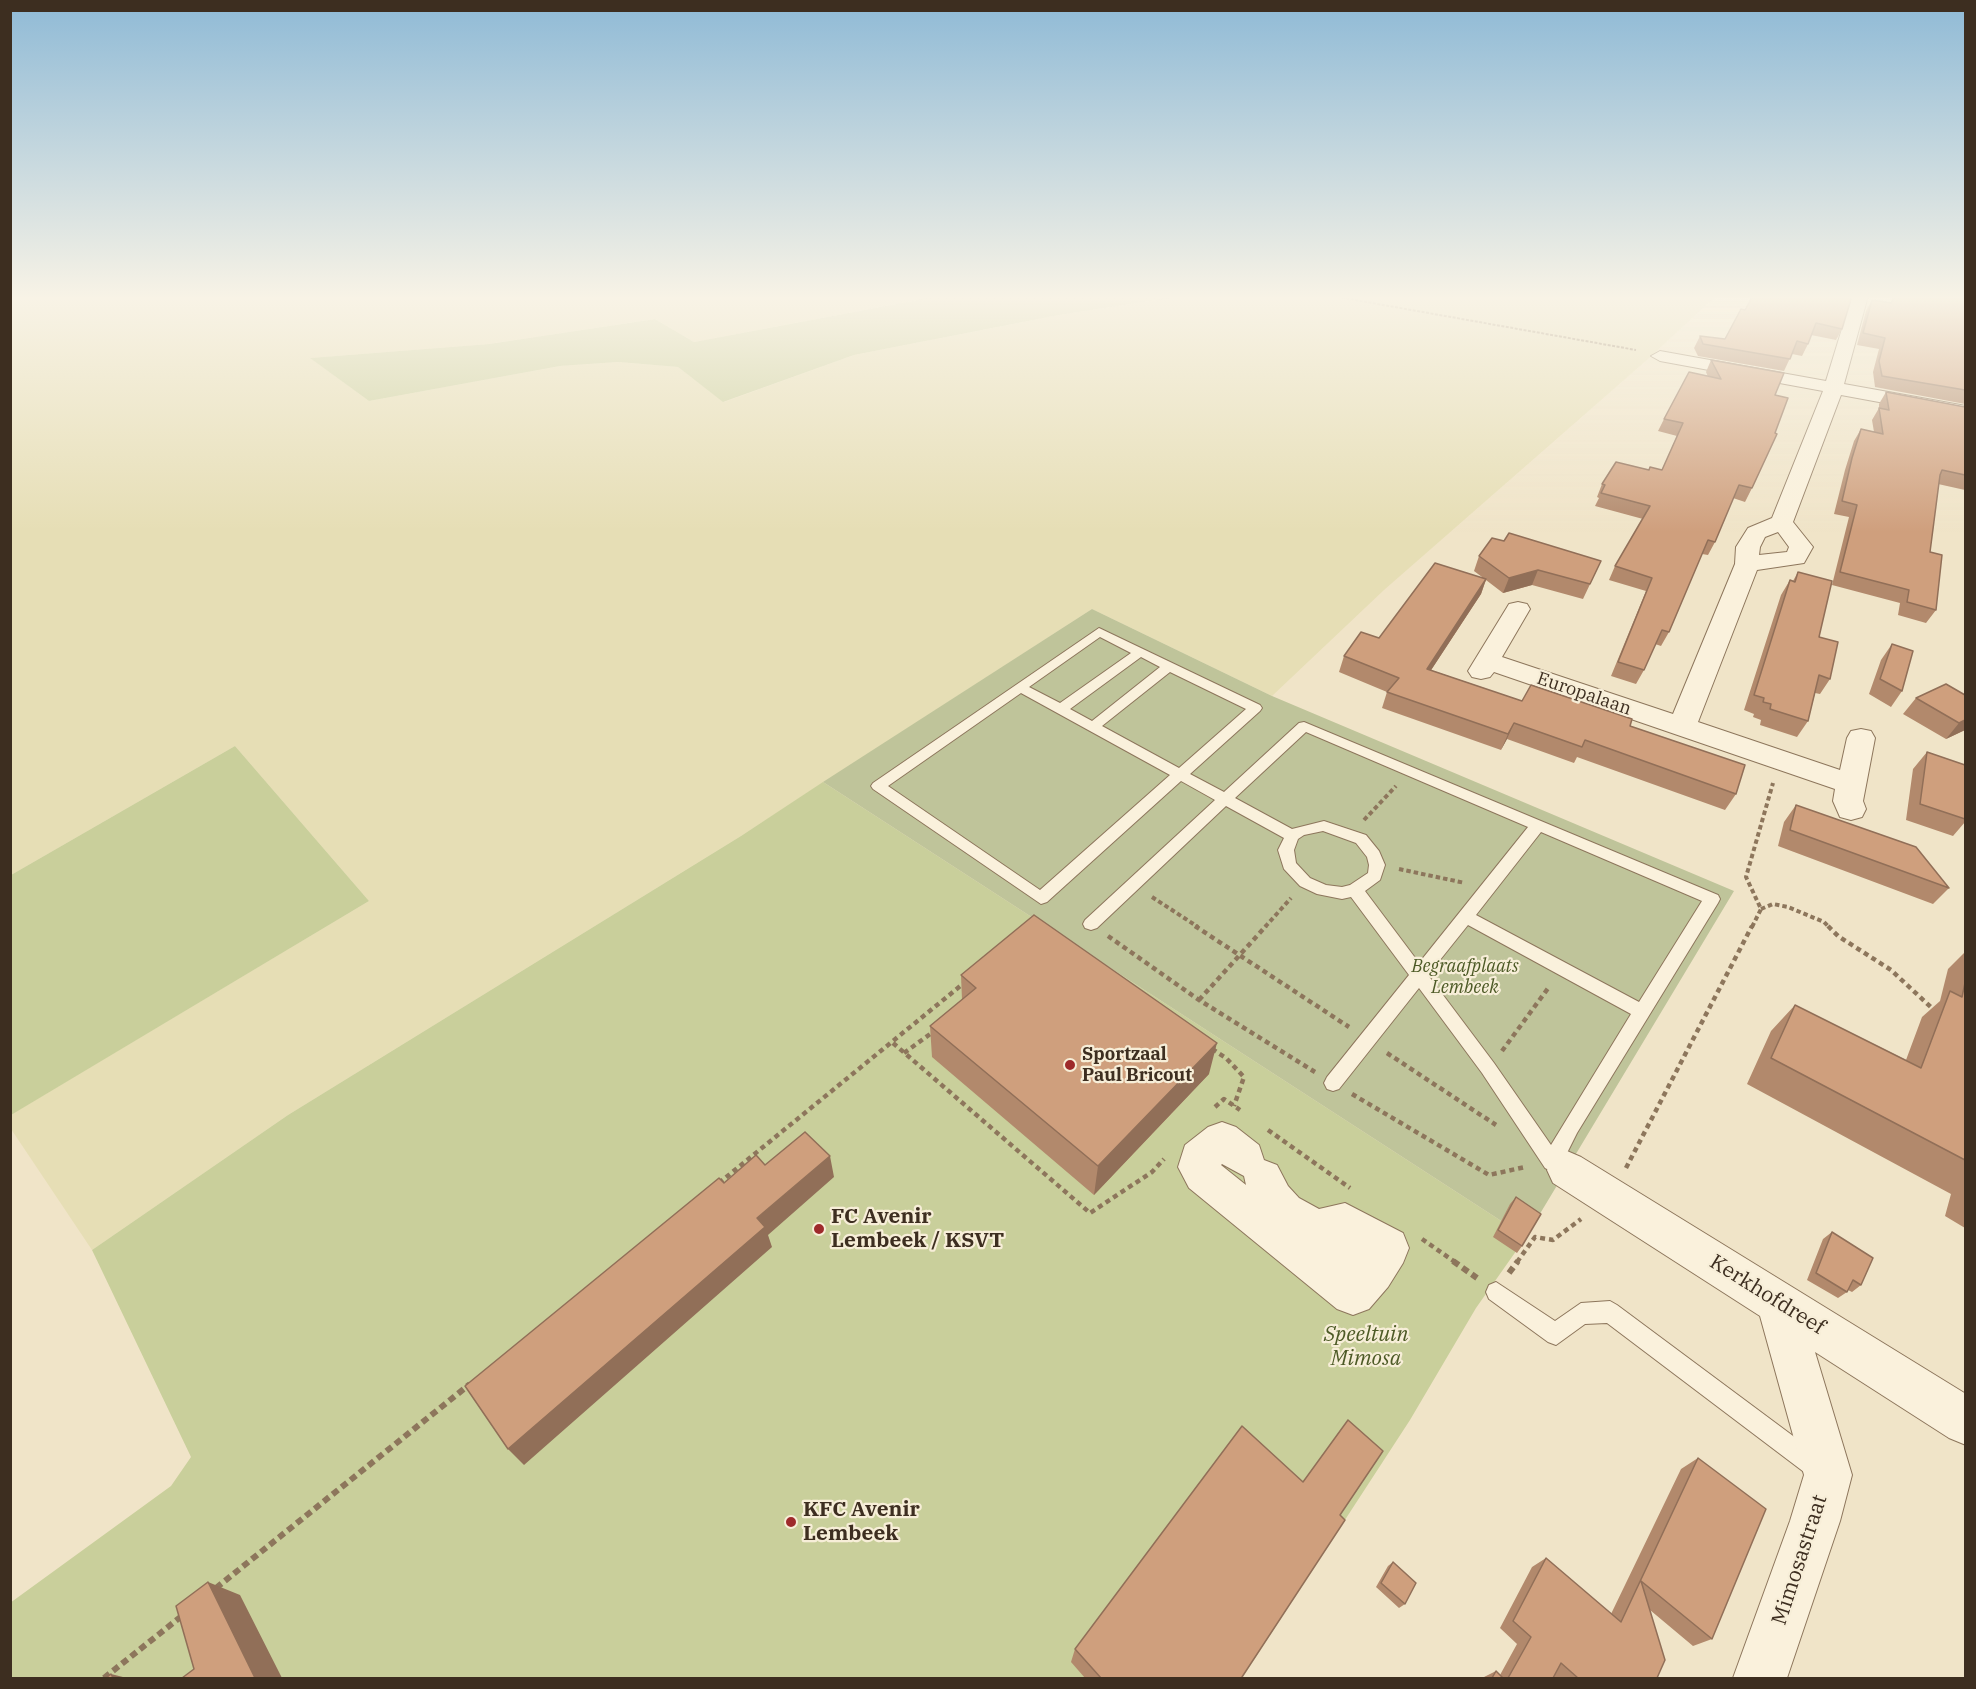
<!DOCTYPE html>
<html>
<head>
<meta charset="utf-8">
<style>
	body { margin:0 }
	#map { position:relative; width:1976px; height:1689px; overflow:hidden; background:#f0e4c8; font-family:"IBM Plex Serif",serif }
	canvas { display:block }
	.frame { position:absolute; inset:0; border:12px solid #3d2e20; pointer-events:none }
</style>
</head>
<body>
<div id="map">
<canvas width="1976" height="1689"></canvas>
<div class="frame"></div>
</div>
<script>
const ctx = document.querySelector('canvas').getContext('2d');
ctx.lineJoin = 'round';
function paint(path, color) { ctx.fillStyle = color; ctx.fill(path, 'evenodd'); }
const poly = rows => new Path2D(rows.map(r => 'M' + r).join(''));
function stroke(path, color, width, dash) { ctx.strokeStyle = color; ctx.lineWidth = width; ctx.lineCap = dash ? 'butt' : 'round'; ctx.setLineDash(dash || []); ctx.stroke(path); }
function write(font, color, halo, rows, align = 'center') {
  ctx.font = font + ' "IBM Plex Serif",serif'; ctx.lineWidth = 4.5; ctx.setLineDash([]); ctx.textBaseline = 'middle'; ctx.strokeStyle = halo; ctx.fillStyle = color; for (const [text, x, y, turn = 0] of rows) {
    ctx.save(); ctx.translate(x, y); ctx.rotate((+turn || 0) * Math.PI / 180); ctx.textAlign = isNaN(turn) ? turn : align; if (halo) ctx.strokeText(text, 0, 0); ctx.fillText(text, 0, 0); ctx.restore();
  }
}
paint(poly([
	[11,296,939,296,694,342,655,319,489,344,311,358,369,401,560,366,618,362,678,367,724,402,854,355,1059,315,1183,296,1716,296,1648,359,1384,590,1272,696,1092,609,741,836,288,1115,92,1250,11,1129,10,1115,369,901,235,746,11,875]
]), '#e6deb5');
paint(poly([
	[939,296,1183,296,1059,315,854,355,723,402,678,367,618,362,560,366,369,401,310,358,489,344,655,319,694,342],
	[235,746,369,901,11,1115,11,875],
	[823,782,1526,1237,1476,1308,1410,1420,1242,1678,11,1678,10,1603,171,1486,191,1457,92,1250,288,1115,741,836]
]), '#c9cf9b');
paint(poly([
	[1092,609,1272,696,1734,891,1526,1237,823,782]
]), '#bfc49a');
const lane = poly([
	[1099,628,1260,705,1262,708,1260,711,1190,774,1224,792,1299,723,1304,722,1718,895,1720,899,1718,903,1577,1133,1564,1159,1567,1165,1564,1171,1557,1174,1545,1168,1482,1073,1419,988,1339,1089,1333,1091,1327,1089,1324,1083,1327,1077,1409,975,1351,897,1342,899,1317,894,1300,886,1284,869,1278,850,1284,838,1226,806,1097,928,1091,930,1085,928,1083,924,1085,920,1215,800,1181,781,1047,902,1041,904,873,789,871,786,873,783,1099,628],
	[1100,637,1131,653,1060,703,1029,687,1100,637],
	[1141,657,1160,667,1092,721,1070,709,1141,657],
	[1170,672,1246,709,1179,768,1102,726,1170,672],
	[1021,693,1170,775,1040,890,888,786,1021,693],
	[1306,732,1528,827,1419,963,1365,891,1380,880,1385,865,1379,851,1366,835,1324,821,1292,829,1235,798,1306,732],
	[1323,831,1356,843,1367,857,1369,865,1368,873,1350,885,1342,887,1326,885,1310,878,1296,863,1294,850,1298,839,1304,835,1323,831],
	[1541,832,1702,901,1639,1002,1476,915,1541,832],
	[1468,925,1631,1014,1551,1145,1494,1063,1428,975,1468,925],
	[1496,1282,1555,1321,1581,1303,1610,1301,1617,1305,1820,1456,1824,1464,1820,1472,1812,1476,1804,1472,1607,1323,1585,1324,1556,1345,1548,1342,1489,1299,1486,1292,1489,1285,1496,1282]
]);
const street = poly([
	[1852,296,1868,296,1844,384,1966,406,1966,418,1841,395,1793,522,1813,547,1804,563,1757,570,1698,722,1840,770,1847,738,1851,731,1861,729,1871,731,1875,738,1863,801,1866,809,1862,817,1851,820,1840,817,1833,801,1835,789,1494,672,1490,677,1481,679,1472,677,1468,671,1506,609,1509,604,1518,602,1527,604,1530,609,1502,657,1673,714,1735,564,1736,547,1748,528,1772,518,1823,391,1660,361,1651,356,1660,351,1826,381,1852,296],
	[1778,532,1789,547,1787,552,1759,555,1760,547,1765,537,1778,532],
	[1222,1122,1236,1127,1259,1145,1264,1160,1277,1165,1288,1186,1299,1198,1319,1209,1345,1203,1403,1233,1409,1248,1403,1263,1388,1287,1369,1309,1353,1315,1337,1309,1189,1188,1178,1167,1185,1145,1208,1127,1222,1122],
	[1222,1164,1244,1176,1246,1185,1221,1165,1222,1164],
	[1567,1151,1581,1157,1966,1394,1966,1445,1949,1438,1815,1352,1852,1475,1840,1521,1787,1678,1733,1678,1790,1521,1804,1475,1760,1316,1553,1183,1547,1170,1553,1157,1567,1151]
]);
stroke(lane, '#8d765c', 2);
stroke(street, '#8d765c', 2);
stroke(poly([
	[1333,296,1636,350]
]), '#8d765c', 2, [3, 1.5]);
stroke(poly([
	[1364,820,1396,786],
	[1399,869,1465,883],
	[1152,897,1198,927],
	[1761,909,1773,904,1788,907,1824,922,1829,927],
	[1265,927,1291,898],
	[1752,927,1761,909,1746,877,1773,783]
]), '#8d765c', 4, [4.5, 3]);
stroke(poly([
	[1195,926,1349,1027],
	[1828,926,1838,936,1891,970,1934,1010],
	[1108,936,1199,1000,1315,1072],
	[1199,1000,1266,926],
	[893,1043,1090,1213,1152,1172,1164,1159],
	[1212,1049,1226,1058,1244,1077,1234,1106],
	[1502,1051,1549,987],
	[904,1053,933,1032],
	[1387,1053,1496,1125],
	[1352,1094,1489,1175,1525,1167],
	[1215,1107,1224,1099,1240,1110],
	[1268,1130,1350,1188],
	[1626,1168,1752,926],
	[719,1183,964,983],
	[1422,1239,1455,1262],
	[1517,1262,1535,1237,1553,1240,1581,1219]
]), '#8d765c', 4.5, [5, 4]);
stroke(poly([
	[1453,1261,1477,1278],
	[1509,1273,1518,1261],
	[216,1588,470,1384],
	[104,1678,183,1615]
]), '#8d765c', 6, [7, 4.5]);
paint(lane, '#faf1dc');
paint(street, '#faf1dc');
paint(poly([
	[1752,296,1852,296,1842,329,1836,340,1811,335,1808,344,1802,356,1792,354,1784,371,1698,356,1694,348,1700,336,1725,339,1745,310],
	[1893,296,1965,296,1965,404,1875,387,1873,372,1879,349,1857,345,1866,311,1872,300,1891,303],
	[1711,360,1775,395,1752,488,1745,502,1733,498,1715,542,1708,555,1702,554,1669,632,1661,646,1655,644,1644,670,1636,684,1611,676,1646,591,1609,580,1615,566,1643,519,1595,506,1599,498,1597,497,1602,484,1649,470,1662,470,1677,436,1658,431,1664,419,1708,377,1706,372],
	[1886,392,1965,407,1965,490,1938,484,1930,552,1936,610,1926,623,1898,615,1900,603,1832,585,1849,517,1834,514,1845,470,1854,441,1861,429,1874,432,1872,420,1879,408,1879,404],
	[1504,541,1601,561,1583,599,1532,585,1503,593,1486,580,1481,594,1431,670,1522,701,1630,726,1736,794,1725,810,1577,757,1574,763,1507,739,1501,750,1382,708,1387,692,1339,672,1344,656,1379,638,1482,577,1474,571,1479,556],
	[1798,572,1830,679,1820,694,1815,693,1808,721,1797,737,1760,725,1761,720,1753,717,1754,714,1744,710,1781,595,1790,580,1793,581],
	[1892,644,1902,691,1891,707,1869,694,1881,660],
	[1965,695,1965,730,1946,739,1903,714,1916,698],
	[1927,752,1965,765,1965,822,1953,836,1906,820,1913,769],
	[1796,805,1949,888,1933,904,1778,846,1784,822],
	[1965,952,1965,1228,1945,1216,1951,1194,1747,1084,1771,1031,1795,1005,1906,1060,1922,1017,1940,1001,1948,969],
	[961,975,1209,1074,1094,1195,932,1057,930,1026,962,1000],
	[1516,1197,1522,1246,1517,1253,1493,1237,1510,1204],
	[1832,1232,1861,1285,1852,1292,1848,1290,1847,1292,1838,1298,1807,1280,1823,1239],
	[1348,1420,1340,1515,1242,1677,1243,1678,1085,1678,1071,1662,1075,1649,1303,1482],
	[1698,1458,1712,1639,1693,1646,1650,1610,1657,1678,1556,1678,1554,1677,1553,1678,1482,1678,1496,1671,1500,1675,1517,1644,1500,1628,1532,1567,1546,1558,1611,1614,1681,1469],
	[1393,1562,1405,1604,1399,1608,1376,1587,1388,1566]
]), '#b2896c');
paint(poly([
	[1538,570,1532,585,1503,593,1509,578],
	[1486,579,1481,594,1422,684,1427,669],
	[1965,720,1965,730,1946,739,1959,723],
	[1514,723,1507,739,1501,750,1508,734],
	[1217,1043,1209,1074,1094,1195,1098,1166],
	[830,1156,834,1177,768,1235,772,1247,524,1465,508,1449,757,1218],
	[208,1582,240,1595,282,1678,255,1678],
	[111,1674,123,1677,124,1678,113,1678]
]), '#916f58');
const building = poly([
	[1753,296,1852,296,1842,329,1816,323,1808,344,1797,341,1790,359,1703,344,1700,336,1725,339,1741,309,1745,310,1753,296],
	[1895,296,1965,296,1965,390,1882,376,1879,361,1885,338,1863,333,1872,300,1891,303,1895,296],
	[1711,360,1784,373,1775,395,1788,398,1775,433,1777,434,1752,488,1739,485,1715,542,1708,540,1669,632,1662,630,1644,670,1618,662,1652,578,1615,566,1650,506,1601,493,1605,485,1602,484,1616,462,1649,470,1650,467,1662,470,1683,423,1664,419,1689,372,1721,379,1711,360],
	[1886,392,1965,407,1965,475,1942,470,1940,475,1930,552,1942,555,1936,610,1907,602,1909,590,1840,572,1857,505,1842,501,1852,458,1861,429,1883,434,1879,408,1889,410,1886,392],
	[1509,533,1601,561,1590,584,1538,570,1509,578,1479,556,1492,538,1504,541,1509,533],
	[1435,563,1486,579,1427,669,1522,701,1531,685,1632,719,1630,726,1745,765,1736,794,1585,740,1582,747,1514,723,1508,734,1387,692,1399,678,1344,656,1361,632,1379,638,1435,563],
	[1798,572,1832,581,1819,637,1838,642,1830,679,1819,675,1808,721,1770,709,1771,704,1763,702,1764,698,1754,695,1790,580,1795,582,1798,572],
	[1892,644,1913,651,1902,691,1880,679,1892,644],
	[1946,684,1965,695,1965,720,1959,723,1916,698,1946,684],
	[1927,752,1965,765,1965,819,1920,804,1927,752],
	[1796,805,1916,847,1949,888,1790,830,1796,805],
	[1034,915,1217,1043,1098,1166,930,1026,976,988,961,975,1034,915],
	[1965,983,1965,1160,1771,1058,1795,1005,1921,1068,1950,991,1962,997,1965,983],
	[805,1132,830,1156,757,1218,765,1227,508,1449,465,1386,719,1178,724,1183,756,1155,765,1165,805,1132],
	[1516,1197,1541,1214,1522,1246,1498,1230,1516,1197],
	[1832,1232,1873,1258,1861,1285,1853,1280,1847,1292,1816,1273,1832,1232],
	[1348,1420,1383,1451,1340,1515,1345,1520,1242,1677,1243,1678,1101,1678,1075,1649,1242,1426,1303,1482,1348,1420],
	[1698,1458,1766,1509,1712,1639,1641,1581,1665,1660,1657,1678,1578,1678,1561,1663,1553,1678,1508,1678,1531,1637,1513,1621,1546,1558,1621,1622,1698,1458],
	[1393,1562,1416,1583,1405,1604,1381,1583,1393,1562],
	[208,1582,255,1678,182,1678,194,1669,176,1606,208,1582],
	[1496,1671,1503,1678,1492,1678,1496,1671],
	[111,1674,113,1678,106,1678,111,1674]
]);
paint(building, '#cf9f7d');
stroke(building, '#916f58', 1.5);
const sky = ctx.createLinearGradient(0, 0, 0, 532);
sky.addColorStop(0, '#8fbad6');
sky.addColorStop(0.56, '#f8f3e6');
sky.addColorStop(1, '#f8f3e600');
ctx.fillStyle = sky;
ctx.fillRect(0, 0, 1976, 532);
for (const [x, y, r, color] of [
	[1070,1065,6,"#9e2a2b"],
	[819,1229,6,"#9e2a2b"],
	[791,1522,6,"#9e2a2b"]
]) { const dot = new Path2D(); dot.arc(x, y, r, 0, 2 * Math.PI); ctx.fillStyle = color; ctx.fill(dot); stroke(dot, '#f7eed8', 2); }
write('18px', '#3d2e20', '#f7eed8', [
	["Europalaan",1584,694,19]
]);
write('italic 18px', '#4d5a26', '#f7eed8', [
	["Begraafplaats",1465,967],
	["Lembeek",1465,988]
]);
write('bold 18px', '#3d2e20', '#f7eed8', [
	["Sportzaal",1082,1055],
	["Paul Bricout",1082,1076]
], 'left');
write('bold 21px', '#3d2e20', '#f7eed8', [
	["FC Avenir",831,1217],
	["Lembeek / KSVT",831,1241],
	["KFC Avenir",803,1510],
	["Lembeek",803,1534]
], 'left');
write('21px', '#3d2e20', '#f7eed8', [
	["Kerkhofdreef",1767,1295,32],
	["Mimosastraat",1800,1560,-72]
]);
write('italic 21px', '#4d5a26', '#f7eed8', [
	["Speeltuin",1366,1335],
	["Mimosa",1366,1359]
]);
</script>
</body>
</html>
